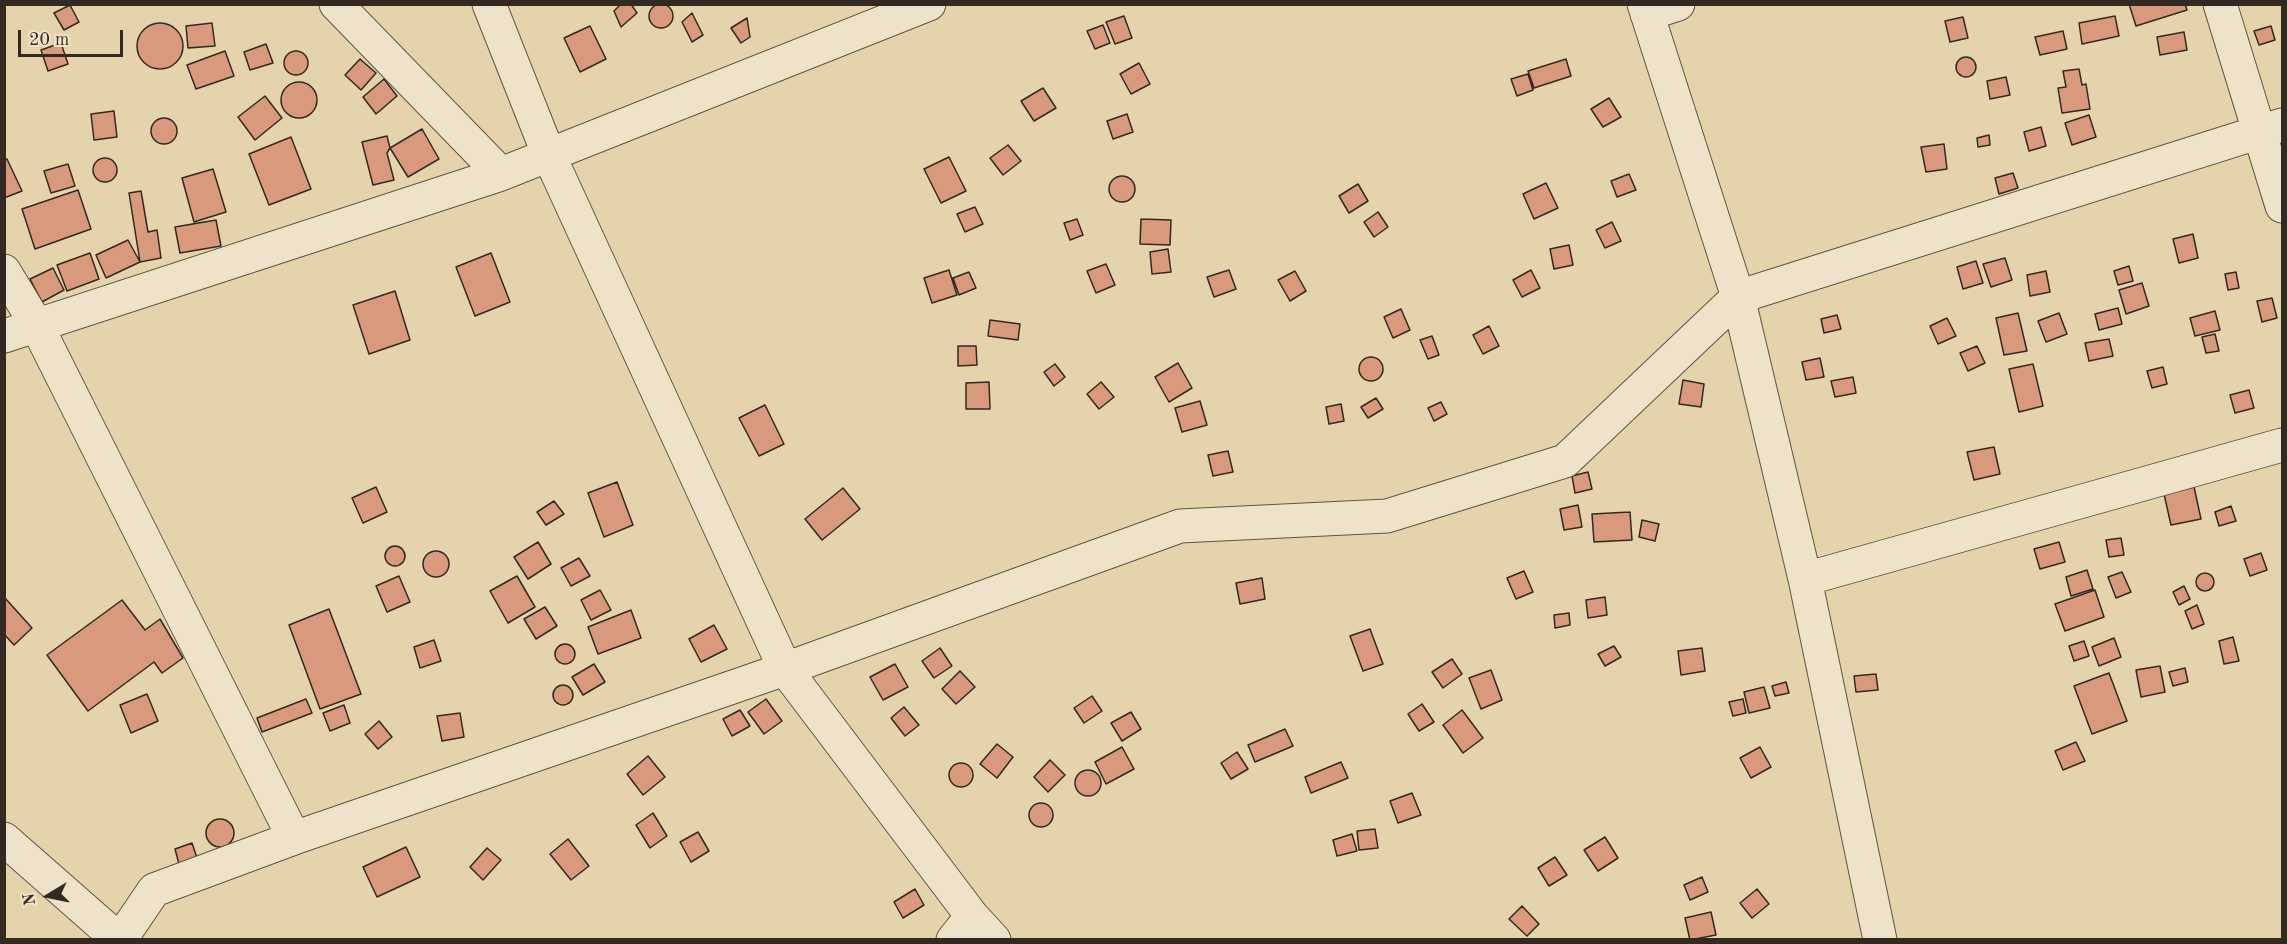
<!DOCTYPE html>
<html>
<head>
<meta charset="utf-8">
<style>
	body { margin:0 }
	#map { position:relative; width:2287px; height:944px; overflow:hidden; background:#e5d4ab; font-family:"Old Standard TT",serif }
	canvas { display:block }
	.frame { position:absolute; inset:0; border:6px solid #342920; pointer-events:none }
	.north { position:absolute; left:18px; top:866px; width:60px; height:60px; -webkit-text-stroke:4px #eee3c8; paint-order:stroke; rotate:260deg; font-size:16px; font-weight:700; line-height:24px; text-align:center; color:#342920 }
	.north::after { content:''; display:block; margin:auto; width:21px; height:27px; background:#342920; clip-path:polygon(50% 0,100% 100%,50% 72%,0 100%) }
	.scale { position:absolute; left:18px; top:30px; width:105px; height:27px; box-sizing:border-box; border:3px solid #342920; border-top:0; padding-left:8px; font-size:18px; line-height:21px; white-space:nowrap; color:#342920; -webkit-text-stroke:4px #eee3c8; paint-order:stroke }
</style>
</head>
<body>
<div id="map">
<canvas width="2287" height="944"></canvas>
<div class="frame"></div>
<div class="north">N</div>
<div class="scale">20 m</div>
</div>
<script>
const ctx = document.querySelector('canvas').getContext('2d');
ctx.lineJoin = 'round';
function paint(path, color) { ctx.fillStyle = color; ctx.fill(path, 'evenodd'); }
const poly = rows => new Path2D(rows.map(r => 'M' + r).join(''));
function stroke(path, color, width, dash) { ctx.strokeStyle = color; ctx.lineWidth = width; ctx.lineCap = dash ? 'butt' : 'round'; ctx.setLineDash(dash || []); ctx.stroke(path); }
const building = poly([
	'649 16a12 12 0 1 1 24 0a12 12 0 1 1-24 0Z',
	[621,4,631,4,637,13,621,27,614,11,621,4],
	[2129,4,2185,4,2187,10,2136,26,2129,4],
	[70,5,79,22,64,30,54,13,70,5],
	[692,13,703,35,692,42,682,22,692,13],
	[1124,16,1132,38,1115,44,1106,22,1124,16],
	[2115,16,2119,36,2082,44,2079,23,2115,16],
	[1963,17,1968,38,1950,42,1945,21,1963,17],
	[747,18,750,37,741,43,731,28,747,18],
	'137 46a23 23 0 1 1 46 0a23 23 0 1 1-46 0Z',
	[212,23,215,46,188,48,186,26,212,23],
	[1103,25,1110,43,1095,49,1087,31,1103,25],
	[590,26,606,59,580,72,564,38,590,26],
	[2271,26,2275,40,2259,45,2254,31,2271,26],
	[2063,31,2067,49,2040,55,2035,37,2063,31],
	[2184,32,2187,50,2160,55,2157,37,2184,32],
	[61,43,68,64,48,71,41,50,61,43],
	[266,44,273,63,250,70,244,52,266,44],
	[225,51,234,76,196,89,187,65,225,51],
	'284 63a12 12 0 1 1 24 0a12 12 0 1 1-24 0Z',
	'1956 67a10 10 0 1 1 20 0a10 10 0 1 1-20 0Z',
	[360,59,376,73,361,90,345,75,360,59],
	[1566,59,1571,76,1534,88,1528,71,1566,59],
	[1139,63,1150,84,1131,94,1120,74,1139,63],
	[2079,69,2082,85,2086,84,2090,109,2062,113,2058,88,2066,87,2063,71,2079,69],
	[1528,74,1533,90,1517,96,1511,79,1528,74],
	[2006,77,2010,95,1990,99,1987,81,2006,77],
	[384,79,397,96,376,114,363,97,384,79],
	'281 100a18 18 0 1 1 36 0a18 18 0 1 1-36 0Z',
	[1043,88,1056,108,1034,121,1021,101,1043,88],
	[265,96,282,118,255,140,238,117,265,96],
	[1609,98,1621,117,1603,127,1591,109,1609,98],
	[114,111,117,137,94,140,91,114,114,111],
	[1127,114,1133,132,1113,139,1107,121,1127,114],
	[2089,115,2096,137,2072,145,2065,123,2089,115],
	'151 131a13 13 0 1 1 26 0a13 13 0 1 1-26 0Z',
	[2041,127,2046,146,2029,151,2024,132,2041,127],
	[422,129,439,159,408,177,390,148,422,129],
	[1989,135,1990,145,1978,147,1977,138,1989,135],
	[387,136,390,148,387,153,394,180,373,185,362,142,387,136],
	[291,137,311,189,269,205,249,154,291,137],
	[1944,144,1947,169,1926,172,1921,147,1944,144],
	[1008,145,1021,161,1003,175,990,158,1008,145],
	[949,157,966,191,941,203,924,169,949,157],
	'93 170a12 12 0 1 1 24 0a12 12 0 1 1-24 0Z',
	[7,159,22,191,4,198,4,161,7,159],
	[68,164,75,186,51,193,44,171,68,164],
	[213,169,226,212,194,222,182,178,213,169],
	[2013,173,2018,188,1999,194,1995,178,2013,173],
	[1629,174,1636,190,1617,197,1611,181,1629,174],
	'1109 189a13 13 0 1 1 26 0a13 13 0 1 1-26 0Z',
	[1546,183,1558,208,1534,219,1523,194,1546,183],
	[1358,184,1368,201,1349,213,1339,196,1358,184],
	[78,190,91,229,35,249,22,209,78,190],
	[141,191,148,232,157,230,161,258,140,262,129,193,141,191],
	[975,207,983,224,965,232,957,214,975,207],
	[1378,212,1388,227,1374,237,1364,222,1378,212],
	[1077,219,1083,235,1070,240,1064,223,1077,219],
	[1141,219,1171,220,1170,245,1140,244,1141,219],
	[216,220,221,246,180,253,175,227,216,220],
	[1612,222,1621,241,1605,248,1596,230,1612,222],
	[2193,234,2198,258,2179,263,2173,239,2193,234],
	[128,240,140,262,106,278,96,255,128,240],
	[1569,245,1573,265,1554,269,1550,249,1569,245],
	[1168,249,1171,272,1152,274,1150,252,1168,249],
	[90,253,99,279,67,291,57,265,90,253],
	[491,253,510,302,475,316,456,267,491,253],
	[2005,258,2012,280,1991,287,1983,264,2005,258],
	[1976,261,1983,283,1963,289,1957,267,1976,261],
	[1106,264,1115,285,1096,293,1087,271,1106,264],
	[2129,266,2133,281,2118,285,2114,271,2129,266],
	[53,268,64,290,42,302,30,279,53,268],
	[949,270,957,295,932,303,924,278,949,270],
	[1229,270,1236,289,1214,297,1207,277,1229,270],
	[1531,270,1540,288,1522,297,1513,280,1531,270],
	[1295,271,1306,291,1290,301,1278,280,1295,271],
	[2046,271,2050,292,2030,296,2027,275,2046,271],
	[969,272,976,288,959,295,953,278,969,272],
	[2236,272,2239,288,2228,290,2225,274,2236,272],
	[2142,283,2149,306,2126,314,2119,290,2142,283],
	[395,291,410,340,369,354,353,305,395,291],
	[2272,298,2277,318,2262,322,2257,301,2272,298],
	[2118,308,2122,324,2099,330,2095,314,2118,308],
	[1401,309,1410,330,1393,338,1384,317,1401,309],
	[2215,311,2220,330,2195,336,2190,318,2215,311],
	[2018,313,2027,351,2004,355,1996,318,2018,313],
	[2059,313,2067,334,2046,342,2038,321,2059,313],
	[1837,315,1841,329,1824,333,1821,319,1837,315],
	[1947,318,1956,336,1938,344,1930,326,1947,318],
	[990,320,1020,324,1018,340,988,336,990,320],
	[1489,326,1499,346,1483,354,1473,335,1489,326],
	[2215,334,2219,351,2206,353,2202,337,2215,334],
	[1432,336,1439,355,1428,359,1420,340,1432,336],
	[2109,339,2113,356,2089,361,2085,343,2109,339],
	[958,346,976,346,977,365,958,366,958,346],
	[1977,346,1985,363,1968,371,1960,353,1977,346],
	'1359 369a12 12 0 1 1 24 0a12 12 0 1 1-24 0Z',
	[1820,358,1824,377,1806,380,1802,362,1820,358],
	[1178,363,1192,388,1169,402,1155,377,1178,363],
	[1055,364,1065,377,1054,386,1044,372,1055,364],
	[2033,364,2043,406,2019,412,2009,369,2033,364],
	[2163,367,2167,384,2152,388,2147,371,2163,367],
	[1853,377,1856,393,1835,397,1831,381,1853,377],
	[1683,380,1704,384,1701,407,1679,404,1683,380],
	[989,382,990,409,966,409,966,383,989,382],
	[1101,382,1114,397,1099,409,1087,394,1101,382],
	[2249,390,2254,408,2235,413,2230,395,2249,390],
	[1376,398,1383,409,1368,418,1361,407,1376,398],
	[1200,401,1207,425,1182,432,1175,408,1200,401],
	[1441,402,1447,414,1434,421,1428,408,1441,402],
	[1341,404,1344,421,1329,424,1326,407,1341,404],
	[765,405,784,444,759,456,739,418,765,405],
	[1994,447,2000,474,1974,480,1967,452,1994,447],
	[1228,451,1233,472,1213,476,1208,455,1228,451],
	[1588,472,1592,489,1575,493,1572,476,1588,472],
	[617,482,633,525,604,537,588,493,617,482],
	[376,487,387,512,363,523,352,498,376,487],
	[2194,487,2201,519,2171,525,2164,494,2194,487],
	[843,488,860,509,822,540,805,519,843,488],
	[554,501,564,514,546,525,537,512,554,501],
	[1578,505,1582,527,1564,530,1560,509,1578,505],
	[2231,506,2236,521,2219,526,2215,512,2231,506],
	[1630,512,1632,540,1594,542,1592,514,1630,512],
	[1642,520,1659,524,1655,541,1639,537,1642,520],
	[2121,538,2124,555,2109,557,2106,540,2121,538],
	[538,542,551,564,528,579,514,557,538,542],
	[2059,542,2065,562,2040,569,2034,549,2059,542],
	'385 556a10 10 0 1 1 20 0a10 10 0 1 1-20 0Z',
	'423 564a13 13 0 1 1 26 0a13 13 0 1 1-26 0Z',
	[2261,553,2267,570,2250,576,2244,559,2261,553],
	[579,558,590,576,571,586,561,568,579,558],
	[2087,570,2093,589,2071,596,2066,577,2087,570],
	[1524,571,1533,592,1516,599,1507,578,1524,571],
	[2122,572,2131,592,2116,598,2108,577,2122,572],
	'2196 582a9 9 0 1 1 18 0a9 9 0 1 1-18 0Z',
	[399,576,410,602,387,612,376,586,399,576],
	[517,576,535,607,508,623,490,591,517,576],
	[1262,578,1265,599,1240,604,1236,583,1262,578],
	[2184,586,2190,599,2179,605,2173,592,2184,586],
	[600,590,611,610,591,620,581,600,600,590],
	[2095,590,2104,617,2065,631,2055,604,2095,590],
	[1605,597,1607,615,1588,618,1586,600,1605,597],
	[5,598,32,628,14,645,4,634,5,598],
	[122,600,145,630,160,619,183,658,162,673,154,662,88,711,47,655,122,600],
	[2197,605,2204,624,2192,629,2185,611,2197,605],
	[545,607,557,626,536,639,524,619,545,607],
	[329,609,361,694,320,709,289,625,329,609],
	[631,610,641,638,598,654,588,627,631,610],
	[1569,613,1570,625,1555,628,1554,615,1569,613],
	[714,625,727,649,701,662,689,639,714,625],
	[1370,629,1383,664,1363,671,1350,636,1370,629],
	[2233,637,2239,661,2224,664,2219,641,2233,637],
	[2114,638,2121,657,2099,666,2092,647,2114,638],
	[434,640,441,661,420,668,414,647,434,640],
	[2084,641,2089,656,2074,661,2069,646,2084,641],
	'555 654a10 10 0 1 1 20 0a10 10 0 1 1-20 0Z',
	[1614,646,1621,657,1605,666,1598,654,1614,646],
	[940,648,952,666,934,678,922,661,940,648],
	[1702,648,1705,671,1681,675,1678,651,1702,648],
	[1452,659,1462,674,1443,688,1432,672,1452,659],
	[594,664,605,682,583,695,572,677,594,664],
	[895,664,908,687,883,700,870,677,895,664],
	[2160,666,2165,692,2141,697,2136,670,2160,666],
	[2185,668,2188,682,2173,686,2169,672,2185,668],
	[1491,670,1502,700,1481,709,1469,678,1491,670],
	[960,671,975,687,956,704,942,689,960,671],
	[2109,673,2127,721,2092,734,2074,686,2109,673],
	[1876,674,1878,690,1856,692,1854,676,1876,674],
	[1786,682,1789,693,1775,696,1772,686,1786,682],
	'553 695a10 10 0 1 1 20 0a10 10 0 1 1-20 0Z',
	[1764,687,1770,708,1749,713,1744,692,1764,687],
	[147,694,158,721,131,733,120,705,147,694],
	[1092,696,1102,711,1084,723,1074,708,1092,696],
	[306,699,312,713,262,732,257,718,306,699],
	[766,699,782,721,764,734,748,712,766,699],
	[1743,699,1746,713,1733,716,1729,702,1743,699],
	[1422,704,1434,722,1419,731,1408,714,1422,704],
	[344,705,350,723,330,731,323,713,344,705],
	[904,707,919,725,905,736,891,718,904,707],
	[740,710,750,726,732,736,723,719,740,710],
	[1462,710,1483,738,1463,753,1443,725,1462,710],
	[1131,712,1141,729,1122,741,1111,723,1131,712],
	[460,713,464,737,442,741,437,716,460,713],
	[379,721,392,737,378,749,365,734,379,721],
	[1285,729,1293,746,1255,762,1248,745,1285,729],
	[2076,742,2085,761,2063,770,2055,751,2076,742],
	[997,744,1013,757,997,778,980,764,997,744],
	[1122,747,1134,769,1106,784,1095,762,1122,747],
	[1760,747,1771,767,1751,778,1740,758,1760,747],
	[1237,752,1248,769,1231,779,1221,763,1237,752],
	[648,756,665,777,643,795,627,774,648,756],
	[1050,760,1065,775,1048,792,1034,777,1050,760],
	[1341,762,1348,778,1311,793,1305,777,1341,762],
	'949 775a12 12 0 1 1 24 0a12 12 0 1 1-24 0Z',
	'1075 783a13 13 0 1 1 26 0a13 13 0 1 1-26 0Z',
	[1412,793,1421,815,1398,823,1390,801,1412,793],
	'1029 815a12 12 0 1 1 24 0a12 12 0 1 1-24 0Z',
	[653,813,667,836,650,848,636,825,653,813],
	'206 833a14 14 0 1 1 28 0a14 14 0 1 1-28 0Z',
	[1375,829,1378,848,1359,850,1357,831,1375,829],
	[698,832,709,851,691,862,680,842,698,832],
	[1352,834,1357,851,1337,856,1333,840,1352,834],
	[1605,837,1618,858,1598,871,1584,850,1605,837],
	[568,839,589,866,571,880,550,854,568,839],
	[192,843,197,858,179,864,175,849,192,843],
	[406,847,420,877,377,897,363,867,406,847],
	[487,848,501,860,483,880,470,867,487,848],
	[1555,857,1567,875,1549,886,1538,868,1555,857],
	[1702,877,1708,892,1690,900,1684,885,1702,877],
	[915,889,924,905,903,918,894,902,915,889],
	[1757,889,1769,904,1752,918,1740,903,1757,889],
	[1522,906,1539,924,1527,936,1509,919,1522,906],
	[1711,912,1716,935,1690,940,1685,918,1711,912]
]);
paint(building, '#d9997c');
stroke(building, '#342920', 1.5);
const minor = poly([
	[336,4,501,174],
	[489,4,548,153,785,669,972,916,994,940],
	[1644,4,1738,297,1805,579,1880,940],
	[2220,4,2282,206],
	[1647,14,1678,4],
	[4,271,36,324,294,838],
	[4,336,501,174,929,4],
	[1805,579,2282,445],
	[4,839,119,940],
	[120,940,154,890,294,838,785,669,1180,526,1387,516,1565,461,1738,297,2282,125],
	[953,940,972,916]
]);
stroke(minor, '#605443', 35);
stroke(minor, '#eee3c8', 33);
</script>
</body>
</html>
